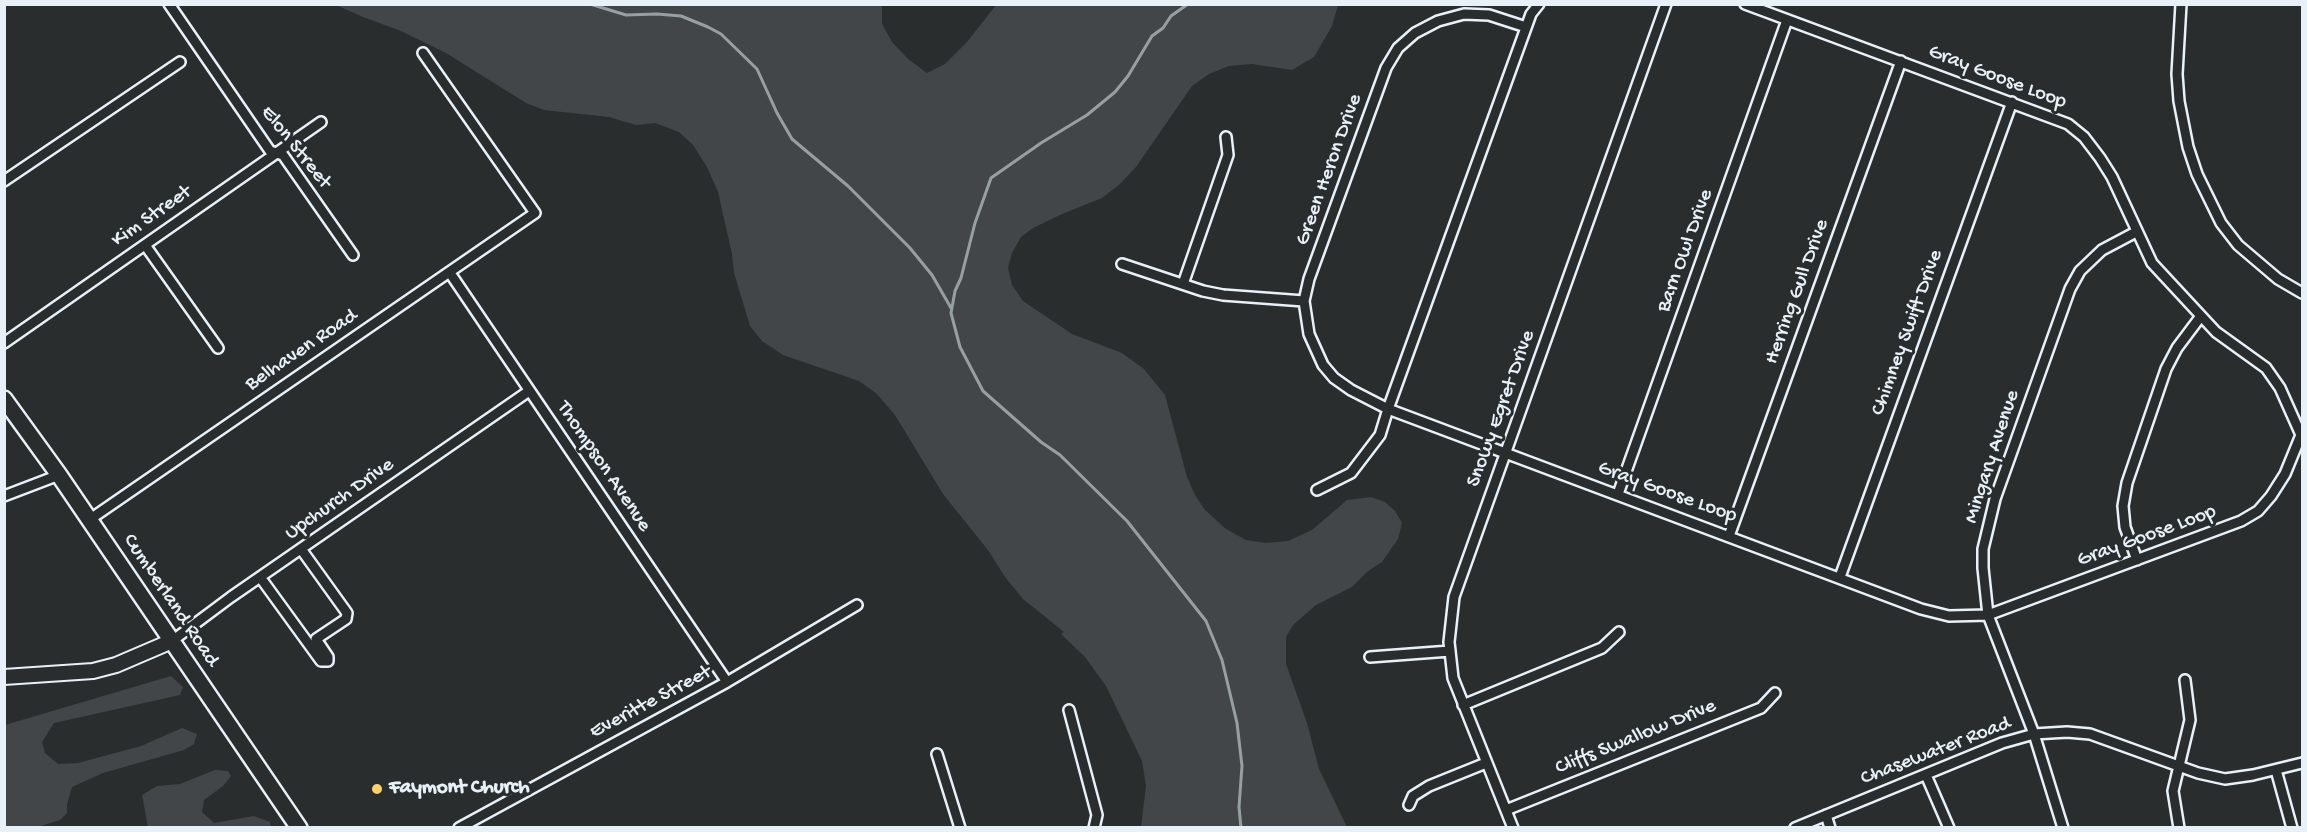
<!DOCTYPE html>
<html>
<head>
<meta charset="utf-8">
<style>
	body { margin:0 }
	#map { position:relative; width:2307px; height:832px; overflow:hidden; background:#2a2d2e; font-family:"Gochi Hand",sans-serif }
	canvas { display:block }
	.frame { position:absolute; inset:0; border:6px solid #e8f1f8; pointer-events:none }
</style>
</head>
<body>
<div id="map">
<canvas width="2307" height="832"></canvas>
<div class="frame"></div>
</div>
<script>
const ctx = document.querySelector('canvas').getContext('2d');
ctx.lineJoin = 'round';
function paint(path, color) { ctx.fillStyle = color; ctx.fill(path, 'evenodd'); }
const poly = rows => new Path2D(rows.map(r => 'M' + r).join(''));
function stroke(path, color, width, dash) { ctx.strokeStyle = color; ctx.lineWidth = width; ctx.lineCap = dash ? 'butt' : 'round'; ctx.setLineDash(dash || []); ctx.stroke(path); }
function write(font, color, halo, rows, align = 'center') {
  ctx.font = font + ' "Gochi Hand",sans-serif'; ctx.lineWidth = 6; ctx.setLineDash([]); ctx.textBaseline = 'middle'; ctx.strokeStyle = halo; ctx.fillStyle = color; for (const [text, x, y, turn = 0] of rows) {
    ctx.save(); ctx.translate(x, y); ctx.rotate((+turn || 0) * Math.PI / 180); ctx.textAlign = isNaN(turn) ? turn : align; if (halo) ctx.strokeText(text, 0, 0); ctx.fillText(text, 0, 0); ctx.restore();
  }
}
paint(poly([
	[336,5,882,5,882,24,892,42,908,59,927,73,945,64,967,42,996,5,1338,5,1332,26,1314,57,1292,70,1252,64,1229,66,1209,74,1192,86,1136,167,1119,185,1102,198,1062,214,1033,228,1021,237,1012,253,1008,268,1012,285,1023,301,1072,334,1122,353,1144,369,1165,395,1187,477,1195,495,1205,510,1226,529,1246,540,1266,543,1288,541,1312,530,1347,500,1371,497,1385,502,1395,511,1402,523,1398,539,1382,562,1368,571,1352,587,1316,605,1293,625,1286,637,1286,664,1307,723,1319,769,1347,827,1141,827,1146,786,1142,761,1106,686,1085,657,1061,634,1064,632,1023,599,1005,577,988,550,943,494,895,415,877,394,859,381,783,355,762,341,750,326,734,273,732,254,718,192,707,167,693,145,679,132,655,123,636,125,609,117,544,110,526,103,446,53,401,31,363,17],
	[171,676,183,687,180,695,54,723,42,742,45,753,58,764,78,763,141,746,182,728,197,734,194,744,184,750,103,773,72,787,67,804,67,813,60,820,38,827,5,827,5,725],
	[215,770,228,771,231,776,223,786,204,800,202,812,214,823,254,816,270,822,271,827,148,827,142,795,157,786,180,784]
]), '#424648');
stroke(poly([
	[590,4,626,15,657,14,681,16,708,27,721,34,757,69,777,113,792,139,848,186,910,248,932,275,951,308],
	[1188,4,1171,16,1163,28,1152,36,1128,76,1115,92,1087,115,1041,143,991,178,975,223,961,278,955,291,951,313,960,347,983,391,1041,442,1060,455,1127,521,1206,621,1222,660,1237,723,1242,766,1239,807,1241,828]
]), '#989fa3', 3);
const street = poly([
	[169,4,270,151,283,155,353,255],
	[1539,4,1531,14,1388,409,1921,609,1949,616,1988,615,2241,521,2258,511,2271,496,2285,474,2301,435],
	[1745,4,2068,124,2084,137,2100,158,2112,177,2152,263,2216,332,2266,368,2280,388,2301,435],
	[2181,4,2177,74,2179,101,2188,147,2197,174,2221,223,2238,245,2278,279,2302,293],
	[4,181,180,62],
	[145,245,218,348],
	[1122,264,1203,291,1223,295,1304,301],
	[450,273,727,682],
	[1183,284,1228,155,1226,137],
	[4,343,321,122],
	[1317,490,1351,473,1380,435,1388,409,1351,390,1334,378,1323,365,1309,334,1304,301,1309,279,1386,68,1398,48,1415,33,1438,21,1464,14,1489,15,1526,27],
	[1618,494,1787,20],
	[4,496,59,475],
	[89,520,535,213,423,53],
	[1729,536,1901,61],
	[2137,560,2125,527,2123,506,2127,483,2166,369,2177,348,2201,316],
	[260,577,321,661,328,661,328,657,316,639,346,619,347,613,301,549],
	[1840,577,2012,102],
	[172,641,231,597,529,391],
	[1370,657,1450,651],
	[1463,705,1602,648,1619,632],
	[1069,710,1097,815,1094,828],
	[937,754,960,828],
	[2276,770,2292,828],
	[1926,775,1949,828],
	[1409,805,1413,796,1429,786,1486,763],
	[1506,810,1761,708,1775,693],
	[1826,815,1830,828],
	[459,828,727,682,857,605],
	[1513,828,1453,678,1449,642,1454,597,1666,4],
	[1795,828,2002,743,2034,734,2067,732,2090,734,2198,773,2225,779,2253,775,2302,763],
	[2063,828,2034,734,1988,615,1983,568,1983,549,1995,499,2070,289,2080,271,2102,250,2136,232],
	[2179,828,2173,791,2190,720,2185,680]
]);
const secondary = poly([
	[4,677,93,671,116,665,172,641]
]);
const primary = poly([
	[4,399,59,475,299,828]
]);
stroke(street, '#e8f1f8', 14);
stroke(secondary, '#e8f1f8', 18);
stroke(primary, '#e8f1f8', 20);
stroke(street, '#2a2d2e', 9);
stroke(secondary, '#2a2d2e', 14);
stroke(primary, '#2a2d2e', 15);
for (const [x, y, r, color] of [
	[377,789,6,"#ffd166"]
]) { const dot = new Path2D(); dot.arc(x, y, r, 0, 2 * Math.PI); ctx.fillStyle = color; ctx.fill(dot); stroke(dot, '#2a2d2e', 2); }
write('21px', '#e8f1f8', '#2a2d2e', [
	["Gray Goose Loop",1997,78,21],
	["Elon Street",295,148,51],
	["Green Heron Drive",1330,170,-70],
	["Kim Street",152,217,-35],
	["Barn Owl Drive",1686,251,-70],
	["Herring Gull Drive",1798,292,-70],
	["Chimney Swift Drive",1908,333,-70],
	["Belhaven Road",302,351,-34],
	["Snowy Egret Drive",1502,409,-70],
	["Mingary Avenue",1993,457,-72],
	["Thompson Avenue",603,467,56],
	["Gray Goose Loop",1667,493,20],
	["Upchurch Drive",340,500,-35],
	["Gray Goose Loop",2147,537,-20],
	["Cumberland Road",170,601,56],
	["Everitte Street",651,703,-28],
	["Cliffs Swallow Drive",1636,738,-22],
	["Chasewater Road",1936,752,-21]
]);
write('bold 21px', '#e8f1f8', '#2a2d2e', [
	["Faymont Church",389,789]
], 'left');
</script>
</body>
</html>
